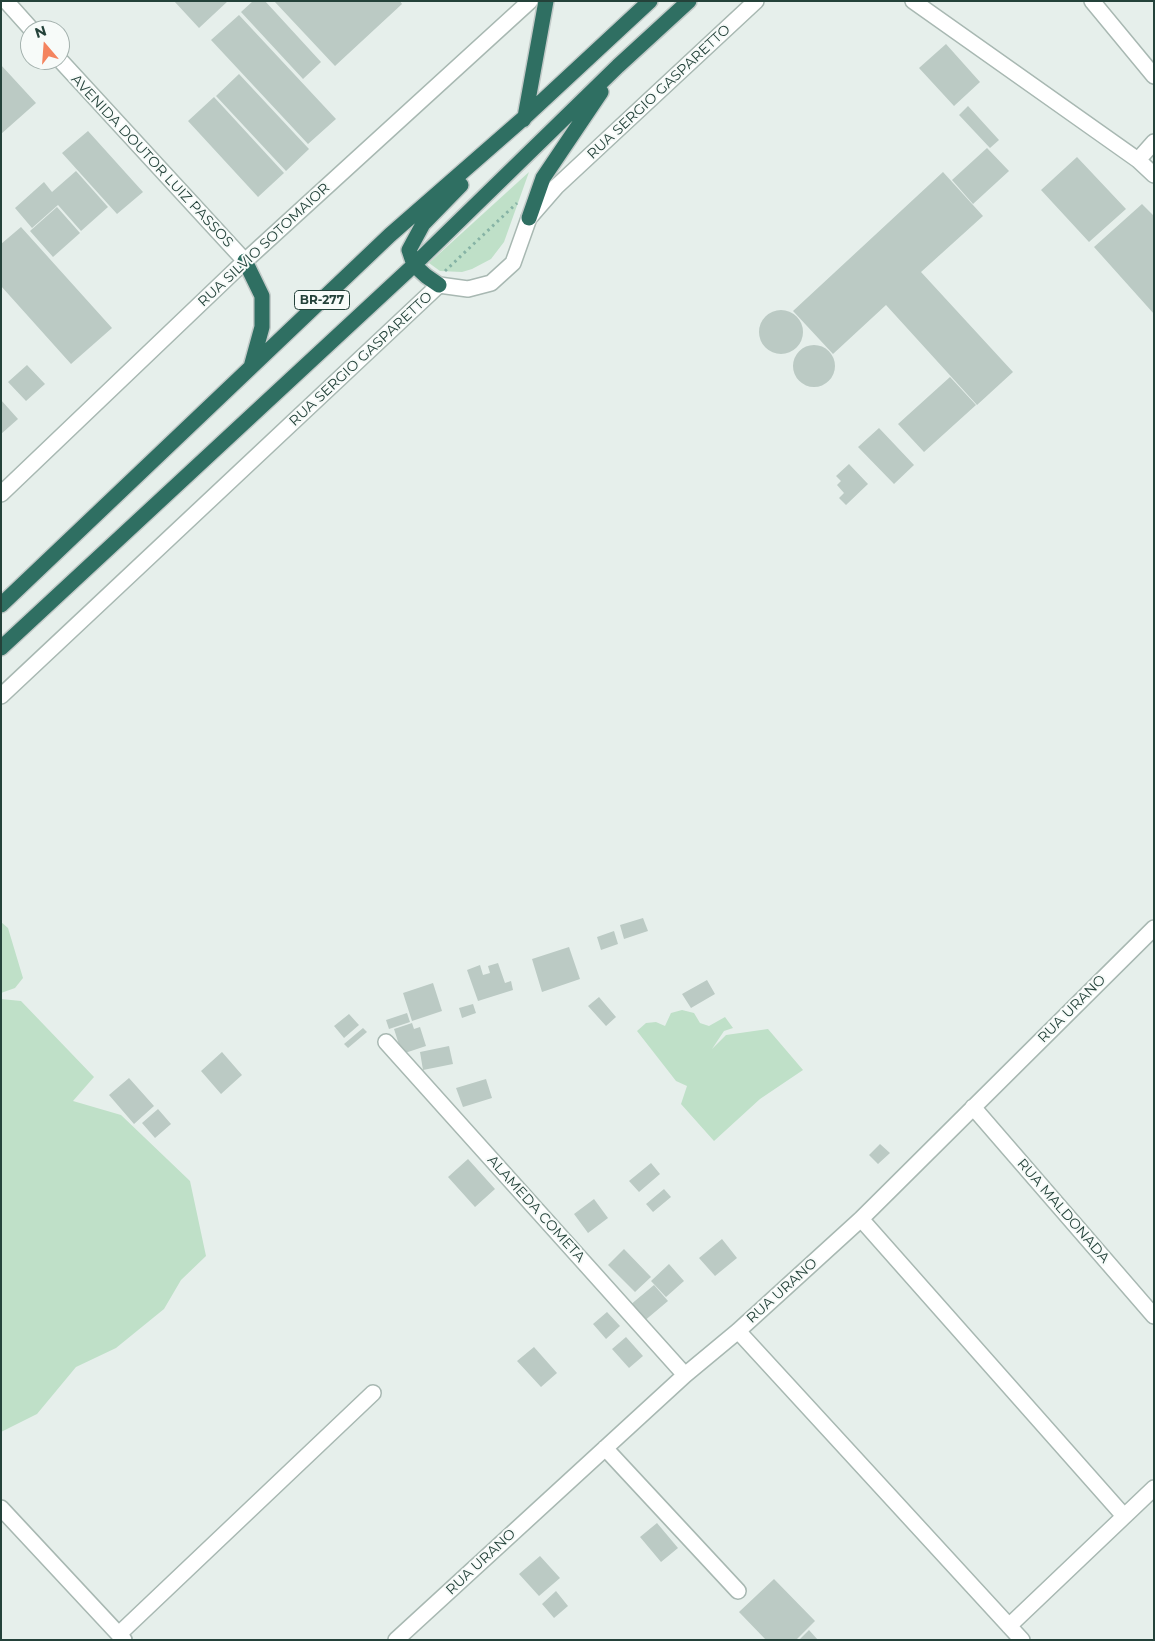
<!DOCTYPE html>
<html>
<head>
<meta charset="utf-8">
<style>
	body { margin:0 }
	#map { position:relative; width:1155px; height:1641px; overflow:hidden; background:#e6efeb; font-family:Montserrat,sans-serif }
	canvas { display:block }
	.frame { position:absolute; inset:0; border:2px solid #24423a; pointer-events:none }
	.north { position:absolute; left:20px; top:20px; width:50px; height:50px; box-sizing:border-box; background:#f7fbf9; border:1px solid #a3b1ad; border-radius:50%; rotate:342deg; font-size:14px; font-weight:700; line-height:20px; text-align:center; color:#24423a }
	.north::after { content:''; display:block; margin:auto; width:18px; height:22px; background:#f4845f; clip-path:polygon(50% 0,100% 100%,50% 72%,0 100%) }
</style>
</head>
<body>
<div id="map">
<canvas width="1155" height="1641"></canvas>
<div class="frame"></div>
<div class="north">N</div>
</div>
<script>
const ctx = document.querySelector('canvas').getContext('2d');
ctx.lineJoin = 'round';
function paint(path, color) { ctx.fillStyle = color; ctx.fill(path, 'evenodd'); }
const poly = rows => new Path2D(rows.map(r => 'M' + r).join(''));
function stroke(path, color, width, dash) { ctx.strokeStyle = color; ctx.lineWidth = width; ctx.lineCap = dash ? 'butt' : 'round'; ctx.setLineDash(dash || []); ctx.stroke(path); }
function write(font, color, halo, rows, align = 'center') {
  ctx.font = font + ' Montserrat,sans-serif'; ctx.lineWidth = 4; ctx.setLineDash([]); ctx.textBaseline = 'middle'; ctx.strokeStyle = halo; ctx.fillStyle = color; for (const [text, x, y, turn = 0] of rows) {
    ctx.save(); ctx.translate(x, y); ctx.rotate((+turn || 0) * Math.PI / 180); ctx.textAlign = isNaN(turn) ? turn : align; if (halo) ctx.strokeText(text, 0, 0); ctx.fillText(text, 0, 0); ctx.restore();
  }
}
paint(poly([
	[529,172,504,242,491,259,472,269,462,272,440,271,429,263],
	[1,922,8,928,23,978,15,988,1,993],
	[1,999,21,1001,94,1077,73,1101,121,1115,190,1181,206,1256,181,1280,164,1309,116,1348,76,1367,37,1414,1,1432],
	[682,1010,694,1013,700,1023,709,1026,725,1017,733,1028,724,1031,712,1049,726,1035,768,1029,803,1070,760,1099,714,1141,681,1104,687,1086,676,1081,637,1031,646,1023,656,1022,665,1026,671,1013]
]), '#bfe0c8');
paint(poly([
	[174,1,228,1,199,28],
	[253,1,265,1,321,62,303,79,241,12],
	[274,1,400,1,402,4,335,66],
	[239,15,336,119,308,144,211,40],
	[946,44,980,82,954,106,919,68],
	[1,65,36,103,1,134],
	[239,74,309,149,286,171,216,96],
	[214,97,284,173,258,197,188,121],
	[968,106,999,140,990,148,959,115],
	[88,131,143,192,117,214,62,153],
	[987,148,1009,171,973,204,952,180],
	[1077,157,1126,209,1089,242,1041,190],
	[76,171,108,207,81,231,58,205,32,228,15,208,44,182,52,192],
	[943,172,983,216,921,272,1013,372,977,405,886,305,833,354,793,311],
	[1142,204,1154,216,1154,314,1094,247],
	[57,207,80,233,53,257,30,231],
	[21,227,112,328,71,364,1,286,1,244],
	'759 332a22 22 0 1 1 44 0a22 22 0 1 1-44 0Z',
	'793 366a21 21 0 1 1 42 0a21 21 0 1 1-42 0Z',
	[27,365,45,384,26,401,8,382],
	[950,377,976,405,924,452,898,424],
	[1,400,18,419,1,434],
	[879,428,914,465,894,484,858,447],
	[849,464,868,484,846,505,839,498,844,493,837,485,841,481,836,476],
	[643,918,648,931,624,939,620,925],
	[614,931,618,944,601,950,597,937],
	[569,947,580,979,542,992,532,959],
	[498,963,505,983,511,981,513,990,478,1001,467,970,480,965,483,975,490,973,488,966],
	[707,980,715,994,691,1008,682,994],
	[433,983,442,1011,412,1021,403,993],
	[599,997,616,1017,606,1026,588,1006],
	[473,1004,476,1013,462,1018,459,1008],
	[407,1013,410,1022,389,1029,386,1020],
	[349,1014,359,1025,344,1038,334,1026],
	[412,1023,414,1029,420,1027,426,1046,402,1054,394,1029],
	[363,1028,367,1032,348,1048,344,1044],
	[449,1046,453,1064,423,1070,420,1052],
	[222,1052,242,1075,221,1094,201,1071],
	[129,1078,154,1106,134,1124,109,1095],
	[486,1079,492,1098,463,1107,456,1088],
	[158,1109,171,1124,155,1138,142,1123],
	[880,1144,890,1153,878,1164,869,1155],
	[468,1159,495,1189,475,1207,448,1177],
	[651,1163,660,1174,639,1192,629,1181],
	[664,1189,671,1197,653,1212,646,1204],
	[594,1199,608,1218,588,1233,574,1214],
	[722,1239,737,1258,715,1276,699,1258],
	[624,1249,651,1277,635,1292,608,1265],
	[669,1264,684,1281,666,1297,651,1281],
	[654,1285,668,1301,643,1322,629,1306],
	[607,1312,620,1326,606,1339,593,1324],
	[626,1337,643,1356,629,1368,612,1349],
	[534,1347,557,1373,541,1387,517,1361],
	[657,1523,678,1548,661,1562,640,1537],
	[540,1556,560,1578,539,1596,519,1574],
	[774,1579,815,1621,796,1640,766,1640,739,1612],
	[556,1591,568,1606,554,1618,542,1604],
	[809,1630,818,1640,799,1640]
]), '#bbcac4');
const minor = poly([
	[6,1,32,30],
	[913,1,1138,160,1154,175],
	[1092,1,1154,76],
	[60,60,245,261],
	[1138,160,1154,142],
	[1,494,245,261,530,1],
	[1,696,439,285,468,289,491,283,513,263,529,218,556,187,756,1],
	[386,1042,685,1375],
	[973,1107,1154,1316],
	[861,1219,1124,1516],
	[738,1331,1022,1640],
	[605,1448,738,1591],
	[1,1508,124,1640],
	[1009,1626,1154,1488],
	[119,1634,373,1393],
	[396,1640,685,1375,738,1331,861,1219,1154,928]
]);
const highway = poly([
	[523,120,525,117,546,1],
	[529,218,543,178,601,92],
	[245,261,262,296,262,327,251,367],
	[439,285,426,276,414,265,409,250,423,224,461,185],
	[1,605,390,235,525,117,650,1],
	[1,648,414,265,618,66,689,1]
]);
stroke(minor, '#a8b8b2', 18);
stroke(highway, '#c2cac8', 18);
stroke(poly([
	[445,271,517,203]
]), '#86b3a5', 3, [2.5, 4]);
stroke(minor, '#fff', 15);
stroke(highway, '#2f6f62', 15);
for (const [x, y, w] of [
	[322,300,55]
]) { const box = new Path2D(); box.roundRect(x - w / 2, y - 9.5, w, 19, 4); ctx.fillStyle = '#f7fbf9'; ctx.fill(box); stroke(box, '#24423a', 1); }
write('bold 12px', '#24423a', null, [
	["BR-277",322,300]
]);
write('14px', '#24423a', '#f7fbf9', [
	["RUA SERGIO GASPARETTO",659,92,-43],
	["AVENIDA DOUTOR LUIZ PASSOS",152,161,47],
	["RUA SILVIO SOTOMAIOR",264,245,-43],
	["RUA SERGIO GASPARETTO",361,359,-43],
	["RUA URANO",1072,1009,-45],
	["ALAMEDA COMETA",536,1209,48],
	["RUA MALDONADA",1063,1211,49],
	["RUA URANO",782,1291,-42],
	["RUA URANO",481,1562,-43]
]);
</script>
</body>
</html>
